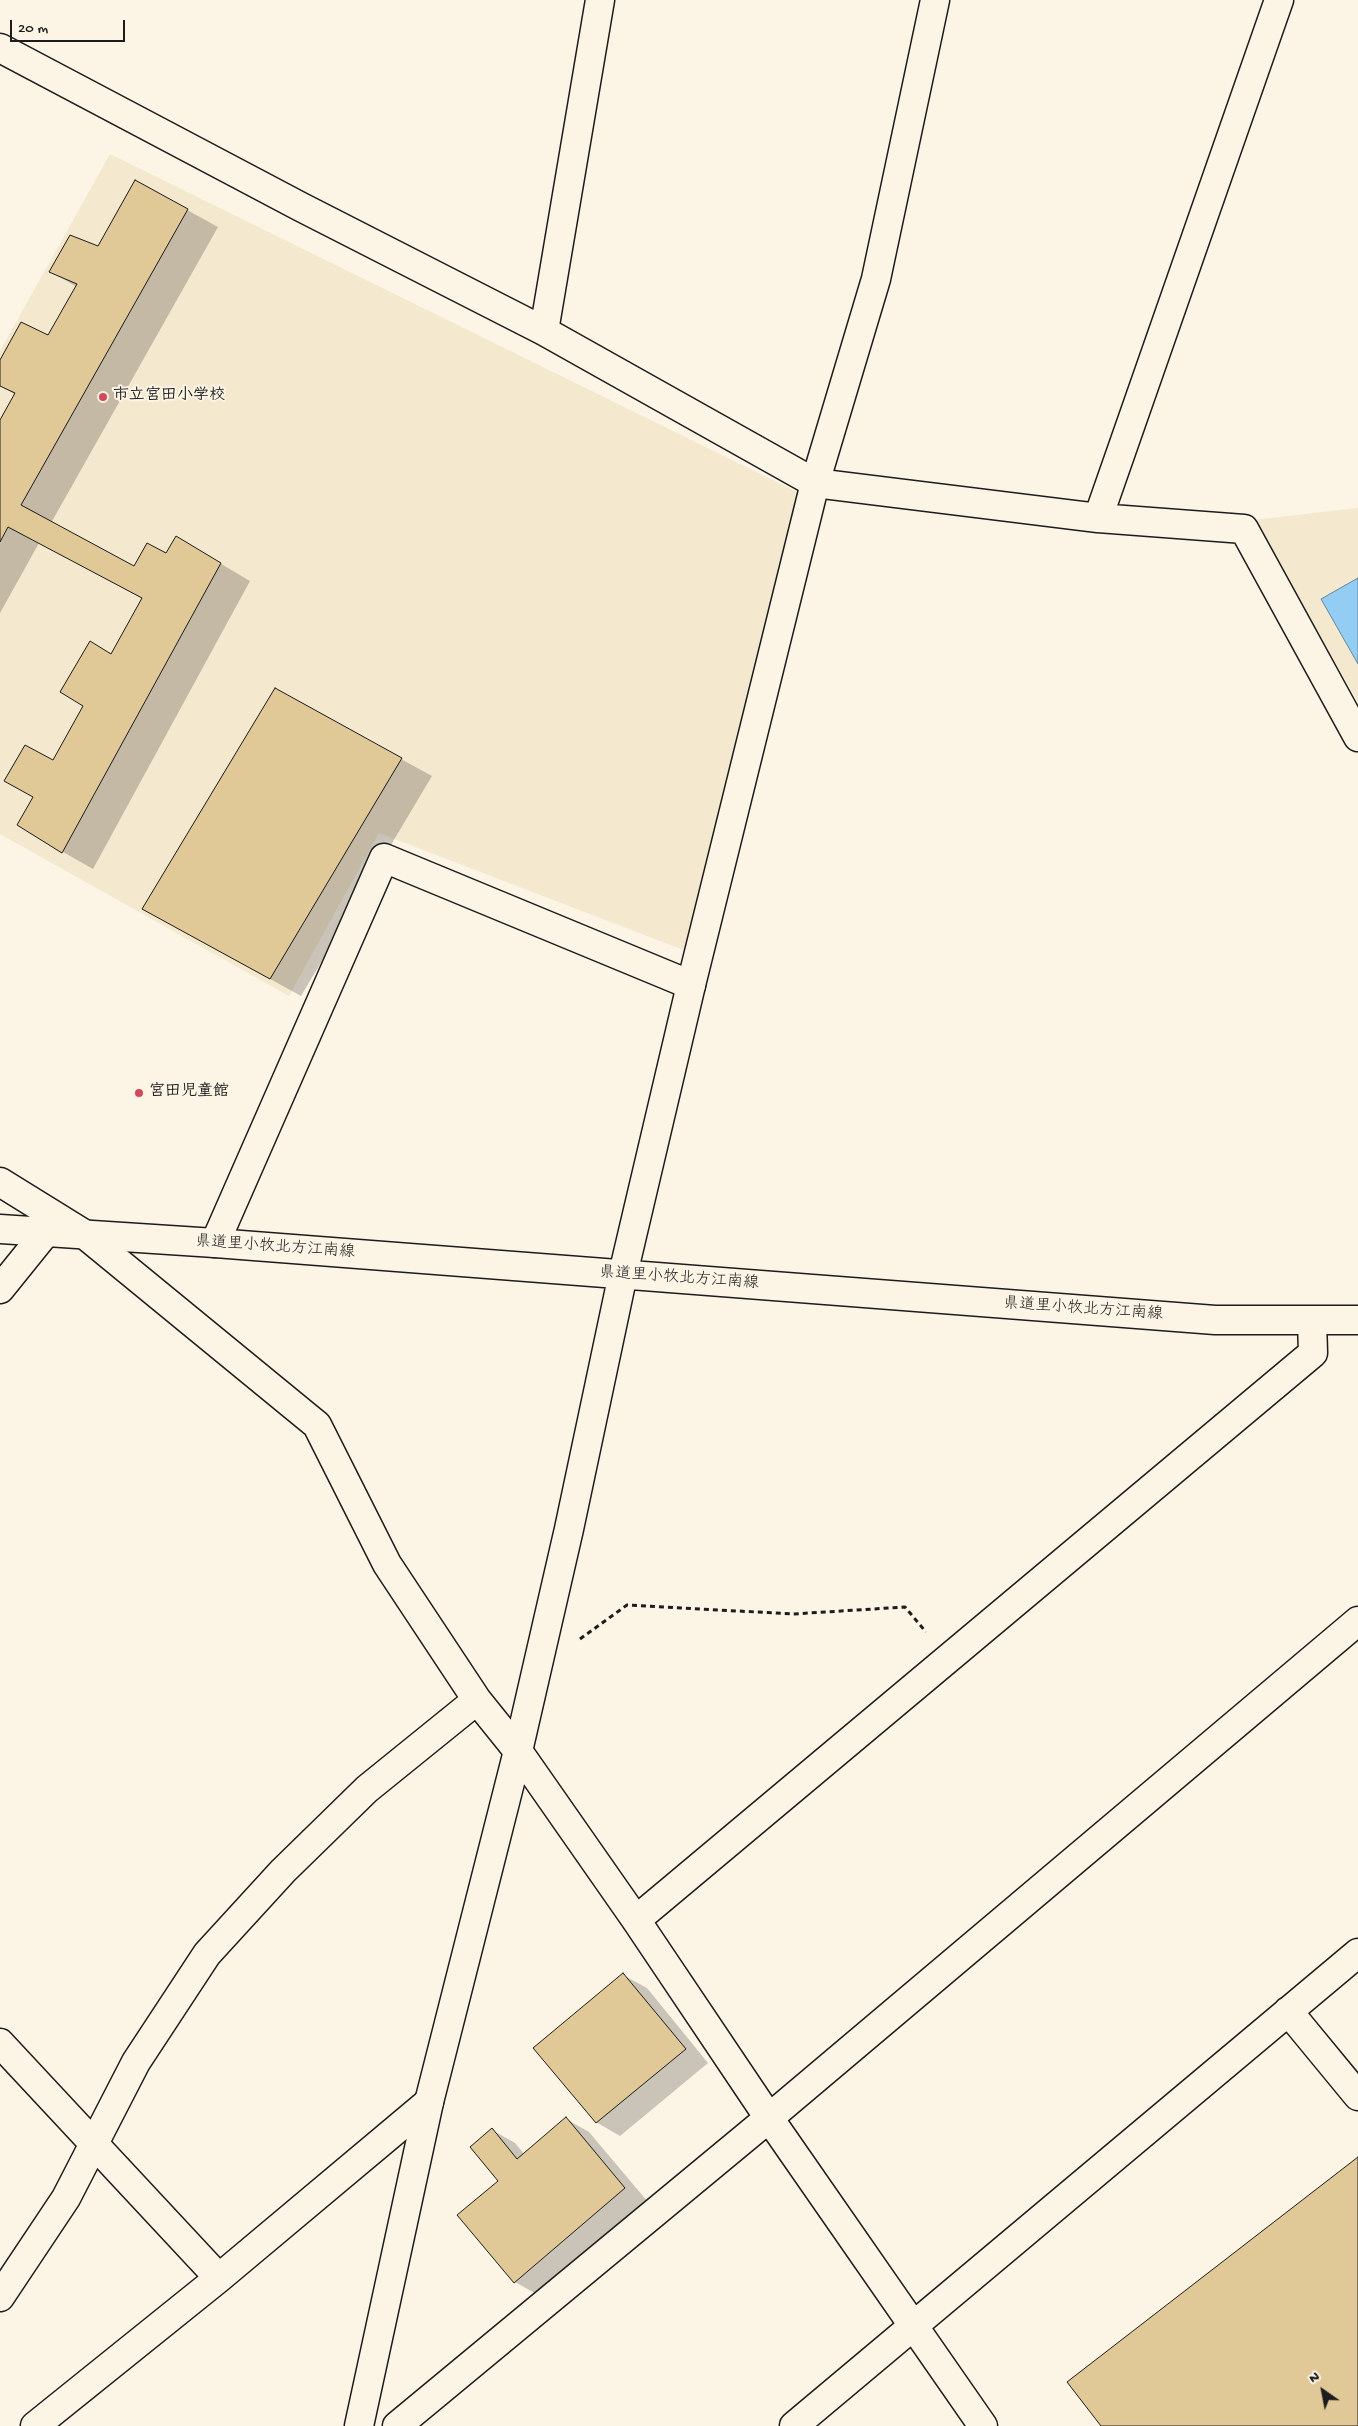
<!DOCTYPE html>
<html>
<head>
<meta charset="utf-8">
<style>
	body { margin:0 }
	#map { position:relative; width:1358px; height:2426px; overflow:hidden; background:#fcf5e5; font-family:"Gochi Hand",sans-serif }
	canvas { display:block }
	.north { position:absolute; left:1298px; top:2366px; width:50px; height:50px; -webkit-text-stroke:4px #fcf5e5; paint-order:stroke; rotate:327deg; font-size:14px; font-weight:700; line-height:20px; text-align:center; color:#1c1c1c }
	.north::after { content:''; display:block; margin:auto; width:18px; height:22px; background:#1c1c1c; clip-path:polygon(50% 0,100% 100%,50% 72%,0 100%) }
	.scale { position:absolute; left:10px; top:20px; width:115px; height:22px; box-sizing:border-box; border:2px solid #1c1c1c; border-top:0; padding-left:6px; font-size:15px; line-height:18px; white-space:nowrap; color:#1c1c1c; -webkit-text-stroke:4px #fcf5e5; paint-order:stroke }
</style>
</head>
<body>
<div id="map">
<canvas width="1358" height="2426"></canvas>
<div class="north">N</div>
<div class="scale">20 m</div>
</div>
<script>
const ctx = document.querySelector('canvas').getContext('2d');
ctx.lineJoin = 'round';
function paint(path, color) { ctx.fillStyle = color; ctx.fill(path, 'evenodd'); }
const poly = rows => new Path2D(rows.map(r => 'M' + r).join(''));
function stroke(path, color, width, dash) { ctx.strokeStyle = color; ctx.lineWidth = width; ctx.lineCap = dash ? 'butt' : 'round'; ctx.setLineDash(dash || []); ctx.stroke(path); }
function write(font, color, halo, rows, align = 'center') {
  ctx.font = font + ' "Gochi Hand","Klee One",sans-serif'; ctx.lineWidth = 4; ctx.setLineDash([]); ctx.textBaseline = 'middle'; ctx.strokeStyle = halo; ctx.fillStyle = color; for (const [text, x, y, turn = 0] of rows) {
    ctx.save(); ctx.translate(x, y); ctx.rotate((+turn || 0) * Math.PI / 180); ctx.textAlign = isNaN(turn) ? turn : align; if (halo) ctx.strokeText(text, 0, 0); ctx.fillText(text, 0, 0); ctx.restore();
  }
}
paint(poly([
	[110,154,797,492,686,951,379,833,289,996,0,834,0,351],
	[1358,508,1358,702,1253,520]
]), '#f4e8ce');
const water = poly([
	[1358,578,1358,664,1321,599,1358,578]
]);
paint(water, '#94cdf4');
stroke(water, '#64869e', 1);
paint(poly([
	[187,210,218,227,51,523,134,568,167,555,206,555,250,581,93,869,63,852,54,762,143,599,39,543,0,613,0,423,16,395,0,386,0,363,49,337,77,287,51,272,99,248],
	[275,690,432,776,301,996,174,926],
	[623,1975,647,1988,708,2063,620,2136,596,2122],
	[566,2119,589,2132,648,2202,538,2295,515,2282,492,2130,515,2143,524,2154]
]), '#0003');
const building = poly([
	[135,180,188,209,21,505,134,566,147,543,166,553,176,536,221,563,62,853,17,825,33,797,4,781,25,745,53,760,83,706,60,692,90,641,111,654,142,598,8,527,0,542,0,420,15,393,0,386,0,360,21,322,48,335,77,284,49,272,70,235,98,246,135,180],
	[275,688,402,758,270,979,142,909,275,688],
	[623,1973,686,2049,596,2123,533,2048,623,1973],
	[566,2117,625,2188,514,2283,457,2215,498,2181,470,2147,492,2128,517,2159,566,2117],
	[1358,2157,1358,2426,1101,2426,1067,2382,1358,2157]
]);
paint(building, '#e0c897');
stroke(building, '#1c1c1c', 1);
const street = poly([
	[0,48,301,207,544,331,815,483,1098,518,1244,529,1358,737],
	[544,331,600,0],
	[1098,518,1279,0],
	[0,1182,84,1234,317,1425,387,1564,477,1700,518,1751,636,1920,769,2118,983,2426],
	[215,1243,384,858,691,985],
	[0,1289,46,1232],
	[636,1920,1313,1353,1312,1321],
	[1288,2011,1358,2096],
	[0,2043,219,2278],
	[0,2297,66,2198,136,2062,207,1954,283,1871,367,1789,477,1700],
	[35,2426,219,2278,429,2102],
	[397,2426,769,2118,1358,1621],
	[794,2426,1358,1953]
]);
const secondary = poly([
	[0,1229,215,1243,1215,1320,1358,1320],
	[359,2426,429,2102,518,1751,569,1529,623,1274,691,985,815,483,876,279,935,0]
]);
stroke(street, '#1c1c1c', 31);
stroke(secondary, '#1c1c1c', 31);
stroke(poly([
	[580,1639,627,1605,793,1614,905,1607,926,1632]
]), '#1c1c1c', 3, [5, 4]);
stroke(street, '#fcf5e5', 28);
stroke(secondary, '#fcf5e5', 28);
for (const [x, y, r, color] of [
	[103,397,5,"#d1495b"],
	[139,1093,5,"#d1495b"]
]) { const dot = new Path2D(); dot.arc(x, y, r, 0, 2 * Math.PI); ctx.fillStyle = color; ctx.fill(dot); stroke(dot, '#fcf5e5', 2); }
write('bold 16px', '#1c1c1c', '#fcf5e5', [
	["市立宮田小学校",113,397],
	["宮田児童館",149,1093]
], 'left');
write('16px', '#1c1c1c', '#fcf5e5', [
	["県道里小牧北方江南線",275,1248,4],
	["県道里小牧北方江南線",679,1279,4],
	["県道里小牧北方江南線",1083,1310,4]
]);
</script>
</body>
</html>
